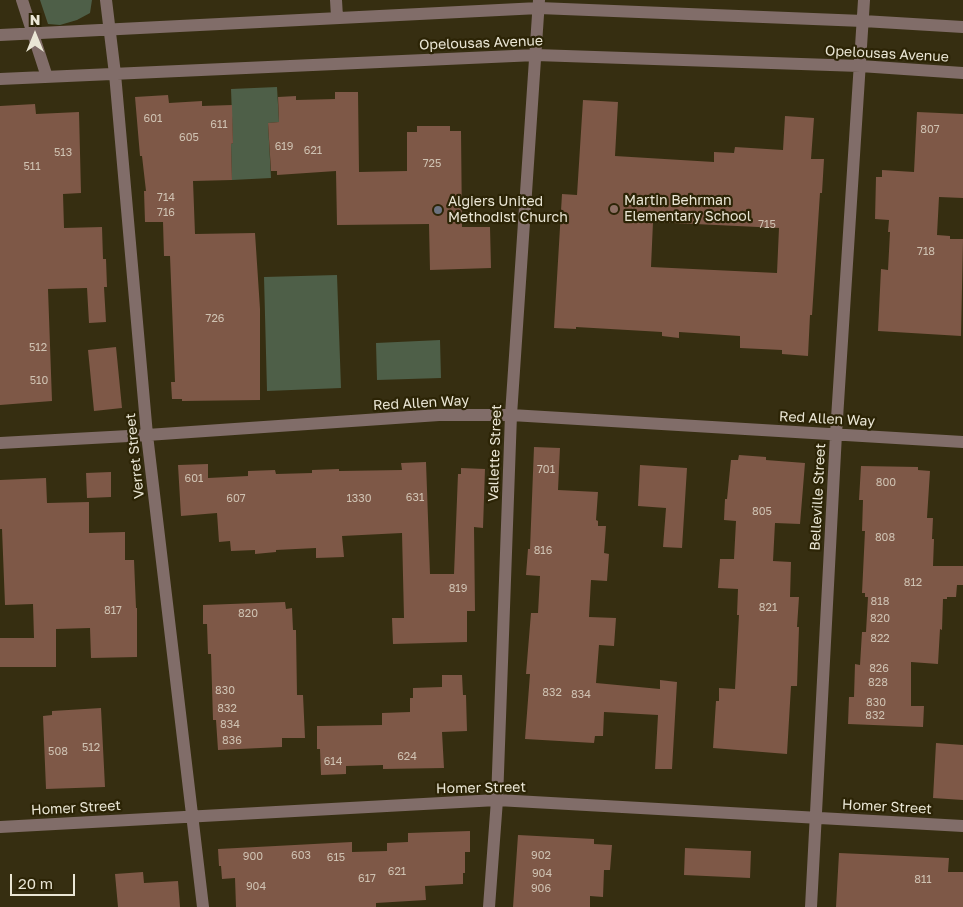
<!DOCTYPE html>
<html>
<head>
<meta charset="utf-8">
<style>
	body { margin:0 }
	#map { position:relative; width:963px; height:907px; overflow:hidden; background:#362e11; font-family:"Golos Text",sans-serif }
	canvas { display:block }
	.north { position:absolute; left:10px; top:10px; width:50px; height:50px; -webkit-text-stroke:4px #2c2406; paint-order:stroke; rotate:0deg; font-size:14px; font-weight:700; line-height:20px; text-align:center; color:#eae6d5 }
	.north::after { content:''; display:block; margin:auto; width:18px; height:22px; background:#eae6d5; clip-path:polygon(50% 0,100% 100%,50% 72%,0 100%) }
	.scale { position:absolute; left:10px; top:874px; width:65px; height:22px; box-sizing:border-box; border:2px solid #eae6d5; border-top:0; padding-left:6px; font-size:15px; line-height:18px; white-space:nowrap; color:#eae6d5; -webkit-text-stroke:4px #2c2406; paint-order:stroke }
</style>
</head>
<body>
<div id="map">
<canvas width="963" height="907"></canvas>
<div class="north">N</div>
<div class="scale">20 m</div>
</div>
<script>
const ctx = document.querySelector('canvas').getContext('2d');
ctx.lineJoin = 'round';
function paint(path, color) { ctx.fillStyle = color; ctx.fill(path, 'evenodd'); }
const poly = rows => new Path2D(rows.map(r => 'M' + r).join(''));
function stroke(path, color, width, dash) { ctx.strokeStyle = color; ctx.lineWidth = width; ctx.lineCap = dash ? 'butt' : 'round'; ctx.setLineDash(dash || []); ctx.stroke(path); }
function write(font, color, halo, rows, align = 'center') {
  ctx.font = font + ' "Golos Text",sans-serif'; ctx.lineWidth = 4.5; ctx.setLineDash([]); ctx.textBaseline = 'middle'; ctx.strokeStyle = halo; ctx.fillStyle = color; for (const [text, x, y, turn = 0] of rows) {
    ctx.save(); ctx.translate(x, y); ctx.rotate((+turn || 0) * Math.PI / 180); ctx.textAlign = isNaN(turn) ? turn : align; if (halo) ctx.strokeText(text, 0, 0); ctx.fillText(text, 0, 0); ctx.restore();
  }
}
paint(poly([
	[40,0,92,0,90,13,77,20,60,25,48,24],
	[277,87,279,122,268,123,271,178,232,180,231,144,233,143,231,89],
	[337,275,341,388,267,391,264,277],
	[440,340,441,378,377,380,376,343]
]), '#4e5f48');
paint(poly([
	[335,92,358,92,359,172,407,171,407,132,417,132,417,126,450,126,450,131,461,131,462,227,490,227,491,268,430,270,429,224,337,225,336,171,277,175,277,171,271,171,268,123,279,122,278,97,296,96,296,100,335,99],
	[168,95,169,103,202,101,202,106,232,105,233,143,231,144,232,180,193,181,195,234,255,233,260,309,260,400,182,401,182,399,172,399,171,382,175,382,170,256,164,256,163,222,145,222,144,191,146,191,142,156,140,156,135,97],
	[583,100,618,102,615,156,714,162,714,152,734,153,735,147,783,150,785,116,814,118,811,159,824,159,822,193,820,193,812,315,810,315,808,356,782,354,782,350,740,348,740,336,679,332,679,338,662,336,662,332,576,327,576,329,554,328,562,194,577,195],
	[653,222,779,228,777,273,651,267],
	[35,104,36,114,79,112,81,193,63,194,64,228,102,227,103,259,106,259,107,287,104,287,106,322,89,323,87,288,48,289,52,401,0,405,0,106],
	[917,112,963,114,963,198,939,197,937,235,950,236,950,239,963,239,961,336,878,331,881,269,888,270,890,232,888,232,889,220,875,219,876,177,882,177,882,170,914,172],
	[116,347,122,408,94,411,88,350],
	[534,447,560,448,558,490,598,492,596,520,598,521,598,526,606,526,604,553,609,554,607,581,591,580,589,617,616,618,614,646,599,645,596,683,660,689,660,680,677,682,672,769,655,769,658,715,604,712,603,736,595,736,594,743,525,739,530,674,526,674,531,613,538,613,540,576,526,575,528,549,530,549],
	[739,455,766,457,766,460,805,463,800,524,775,523,773,561,791,562,790,597,799,597,797,627,799,627,797,686,791,686,787,754,713,748,716,701,719,701,719,688,735,689,739,615,737,615,738,589,718,588,720,559,734,559,736,521,724,520,725,499,727,499,731,460,738,460],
	[426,462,430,574,454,574,458,474,461,474,461,468,485,469,483,528,474,527,475,611,467,611,467,642,393,644,392,618,404,618,402,533,342,536,344,557,316,558,316,548,276,550,276,552,255,554,255,550,231,551,230,541,219,542,217,513,181,516,178,465,208,464,208,478,248,476,248,471,275,470,276,474,312,473,312,470,339,469,339,471,402,470,401,463],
	[640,465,687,468,682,548,663,547,666,508,638,506],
	[861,466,918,467,918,470,930,471,927,518,933,518,932,539,934,539,933,566,963,566,963,585,957,585,956,597,947,597,947,599,943,599,942,630,940,629,938,664,911,662,911,706,924,706,923,727,848,724,849,697,854,697,855,664,860,665,862,632,866,632,868,597,865,597,865,593,862,593,865,531,862,531,863,500,859,500],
	[111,472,111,497,87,498,86,473],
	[46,478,47,503,89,502,89,533,125,532,125,560,134,560,136,608,137,608,137,657,91,658,90,628,56,629,56,667,0,667,0,638,34,638,33,604,5,605,2,529,0,529,0,480],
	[285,602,286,609,292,608,293,630,296,630,297,695,303,695,305,738,282,738,282,747,218,750,216,720,213,720,211,654,208,654,207,624,203,624,203,605],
	[442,675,462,675,463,695,466,695,467,731,442,732,444,768,383,769,383,765,346,766,346,774,321,775,320,749,317,749,317,726,382,725,382,713,410,712,410,698,413,698,413,688,442,687],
	[101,708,105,787,46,789,43,716,52,715,52,711],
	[936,743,963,745,963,800,933,798],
	[470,831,470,852,465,852,465,873,463,873,463,884,425,886,426,900,376,903,376,907,236,907,235,878,222,879,221,866,219,866,218,849,352,842,352,852,387,851,387,843,408,842,408,833],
	[518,835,594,839,594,844,612,845,610,870,604,870,603,897,590,896,590,907,513,907],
	[685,848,751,851,750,878,684,875],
	[839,853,949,858,948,872,963,872,963,907,836,907],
	[143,872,144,883,178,881,180,907,118,907,115,874]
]), '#7e5847');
stroke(poly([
	[22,0,47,77],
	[106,0,115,74,147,435,203,907],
	[336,0,337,17],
	[0,35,539,8,863,21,963,27],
	[0,79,536,55,860,66,963,73],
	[0,443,147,435,439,415,511,415,963,442],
	[0,827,497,800,963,826],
	[489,907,497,800,511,415,539,0],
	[811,907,836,434,864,0]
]), '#816d69', 12);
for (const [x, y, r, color] of [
	[614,209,5,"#8d6e63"],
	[438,210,5,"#6b7280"]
]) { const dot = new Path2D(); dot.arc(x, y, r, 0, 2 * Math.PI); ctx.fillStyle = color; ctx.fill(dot); stroke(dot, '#2c2406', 2); }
write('11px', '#cfc2b2', null, [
	["601",153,119],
	["611",219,125],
	["807",930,130],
	["605",189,138],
	["619",284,147],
	["621",313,151],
	["513",63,153],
	["725",432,164],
	["511",32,167],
	["714",166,198],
	["716",166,213],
	["715",767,225],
	["718",926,252],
	["726",215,319],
	["512",38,348],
	["510",39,381],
	["701",546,470],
	["601",194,479],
	["800",886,483],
	["631",415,498],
	["607",236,499],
	["1330",359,499],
	["805",762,512],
	["808",885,538],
	["816",543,551],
	["812",913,583],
	["819",458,589],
	["818",880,602],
	["821",768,608],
	["817",113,611],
	["820",248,614],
	["820",880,619],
	["822",880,639],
	["826",879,669],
	["828",878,683],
	["830",225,691],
	["832",552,693],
	["834",581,695],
	["830",876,703],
	["832",227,709],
	["832",875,716],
	["834",230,725],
	["836",232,741],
	["512",91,748],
	["508",58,752],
	["624",407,757],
	["614",333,762],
	["603",301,856],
	["902",541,856],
	["900",253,857],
	["615",336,858],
	["621",397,872],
	["904",542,874],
	["617",367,879],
	["811",923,880],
	["904",256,887],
	["906",541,889]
]);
write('14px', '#eae6d5', '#2c2406', [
	["Opelousas Avenue",481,43,-2],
	["Opelousas Avenue",887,54,3],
	["Red Allen Way",421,403,-3],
	["Red Allen Way",827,419,3],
	["Vallette Street",495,453,-88],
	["Verret Street",135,456,-96],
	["Belleville Street",818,497,-87],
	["Homer Street",481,788,-1],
	["Homer Street",887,807,3],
	["Homer Street",76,808,-3]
]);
write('14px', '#eae6d5', '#2c2406', [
	["Martin Behrman",624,201],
	["Elementary School",624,217],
	["Algiers United",448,202],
	["Methodist Church",448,218]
], 'left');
</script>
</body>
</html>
